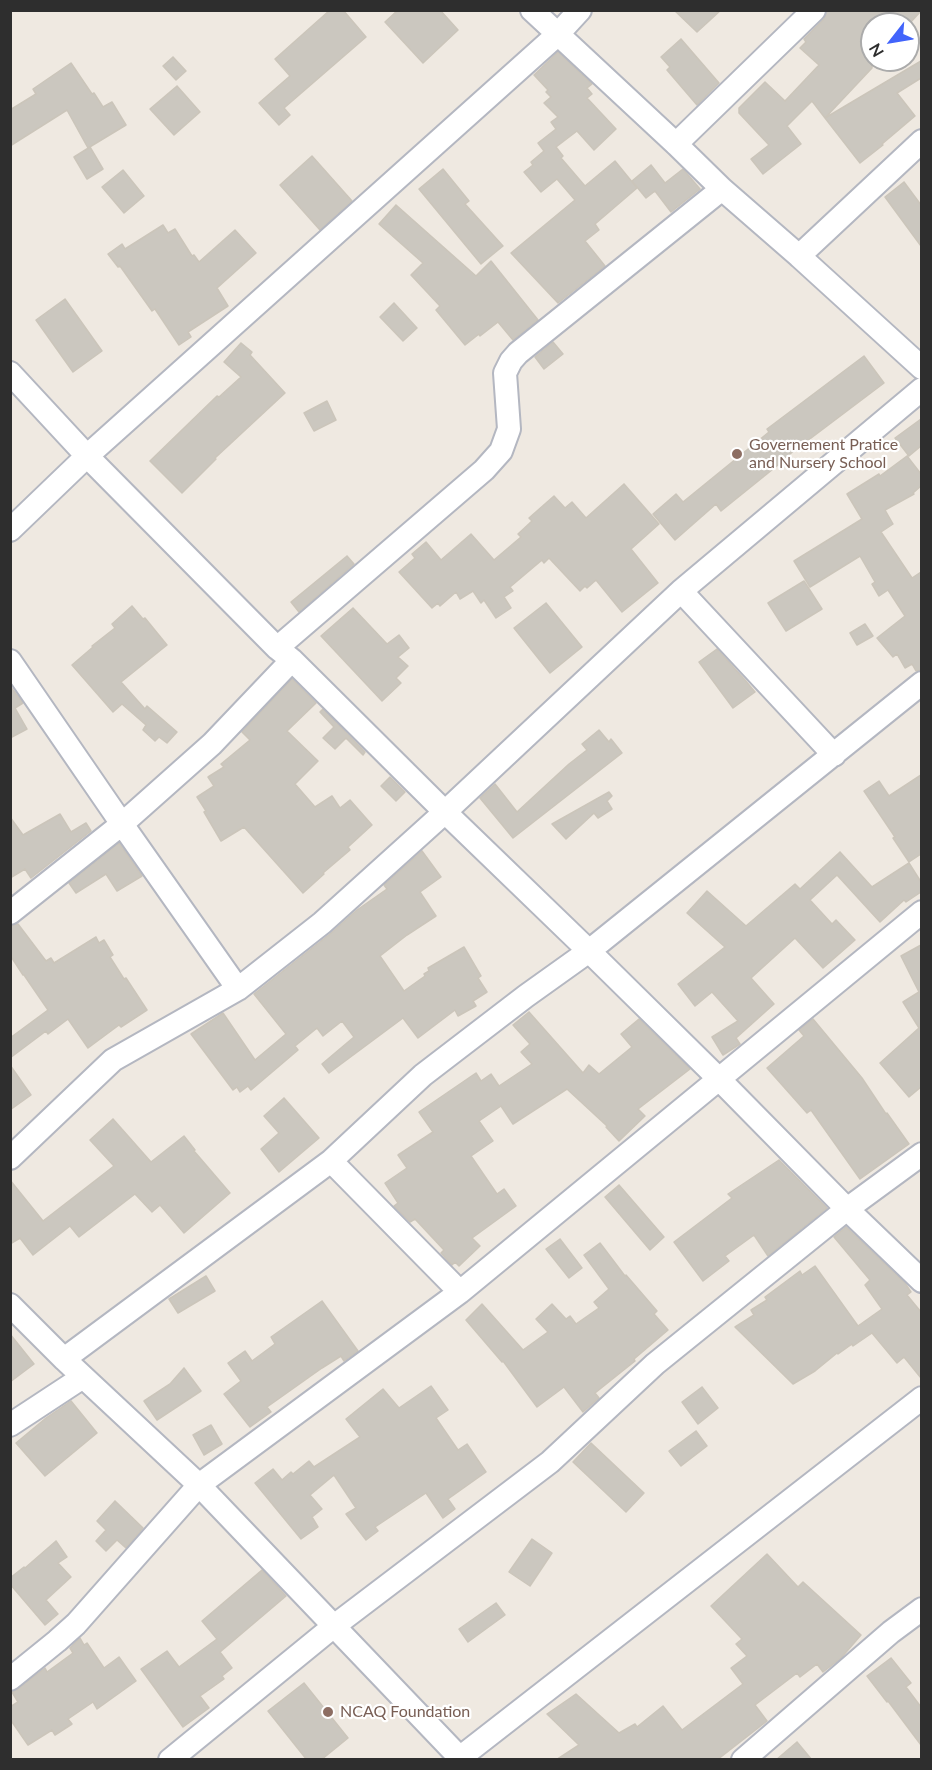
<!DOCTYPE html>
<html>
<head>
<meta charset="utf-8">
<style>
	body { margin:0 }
	#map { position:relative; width:932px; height:1770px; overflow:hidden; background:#efe9e1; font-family:Lato,sans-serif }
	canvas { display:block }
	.frame { position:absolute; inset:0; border:12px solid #2e2e2e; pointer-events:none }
	.north { position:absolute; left:860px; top:12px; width:60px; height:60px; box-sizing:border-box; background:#fff; border:2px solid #ababab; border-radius:50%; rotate:239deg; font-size:16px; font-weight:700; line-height:24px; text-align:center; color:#2e2e2e }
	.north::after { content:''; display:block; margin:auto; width:21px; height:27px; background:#4264fb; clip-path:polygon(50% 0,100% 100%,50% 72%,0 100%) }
</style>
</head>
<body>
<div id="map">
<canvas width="932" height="1770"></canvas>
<div class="frame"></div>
<div class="north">N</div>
</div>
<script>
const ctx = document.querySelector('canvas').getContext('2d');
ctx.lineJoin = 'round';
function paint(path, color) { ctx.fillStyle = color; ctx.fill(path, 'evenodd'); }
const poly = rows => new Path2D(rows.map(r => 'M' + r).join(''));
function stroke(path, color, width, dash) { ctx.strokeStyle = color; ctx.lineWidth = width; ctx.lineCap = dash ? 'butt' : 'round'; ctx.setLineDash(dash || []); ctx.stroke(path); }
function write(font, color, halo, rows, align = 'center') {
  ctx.font = font + ' Lato,sans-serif'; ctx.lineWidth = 4.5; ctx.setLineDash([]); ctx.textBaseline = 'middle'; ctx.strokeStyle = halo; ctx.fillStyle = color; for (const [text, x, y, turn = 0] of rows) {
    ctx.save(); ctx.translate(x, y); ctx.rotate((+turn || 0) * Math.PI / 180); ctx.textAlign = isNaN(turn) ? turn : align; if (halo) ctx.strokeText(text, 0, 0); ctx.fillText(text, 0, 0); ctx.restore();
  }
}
const building = poly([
	[330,10,343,10,366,37,284,108,290,115,279,125,259,103,290,76,275,59,330,10],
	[398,10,440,10,458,30,423,63,385,22,398,10],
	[674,10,721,10,697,32,674,10],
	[827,10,921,11,909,24,872,24,872,68,825,118,812,101,787,126,801,144,763,174,751,159,769,145,739,113,739,108,765,82,785,101,819,65,800,48,806,42,804,39,824,19,827,10],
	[681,39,719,83,697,105,667,70,670,67,661,57,681,39],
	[558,52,592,84,587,88,592,94,587,98,616,129,594,150,577,131,556,147,563,156,561,158,585,186,615,161,637,188,595,224,599,230,585,241,605,266,558,303,511,253,575,200,557,179,541,192,524,172,533,165,531,162,544,151,538,143,556,129,551,122,558,117,544,103,551,97,546,92,548,90,534,75,558,52],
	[173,57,186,71,176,80,163,66,173,57],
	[921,61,921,78,897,93,915,116,882,144,883,145,860,163,825,118,921,61],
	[71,63,92,94,94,93,103,107,112,102,126,125,88,148,67,110,10,146,10,110,36,94,33,89,71,63],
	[177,86,200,112,174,135,150,109,177,86],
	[90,147,103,169,87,179,74,157,90,147],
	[312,156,352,201,320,230,280,185,312,156],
	[651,165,665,183,683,169,700,189,671,212,655,191,646,198,632,181,651,165],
	[443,169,469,201,465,204,503,246,481,264,419,189,443,169],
	[123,170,144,196,124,213,102,187,123,170],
	[904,182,921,205,921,246,885,197,904,182],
	[396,205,476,276,491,261,538,320,513,340,498,322,480,336,479,334,465,345,436,310,440,306,411,275,423,263,379,224,396,205],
	[163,225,168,233,175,229,192,256,194,255,199,262,235,230,256,253,217,288,228,306,188,332,191,337,179,345,155,309,152,311,120,266,118,267,108,254,122,244,125,249,163,225],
	[65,299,102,351,73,372,36,320,65,299],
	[394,303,417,328,403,341,380,317,394,303],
	[553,342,563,354,544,369,535,357,553,342],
	[241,343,252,352,250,355,285,393,215,458,216,459,182,493,150,461,217,396,219,397,241,377,224,362,241,343],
	[864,356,884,383,782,460,783,461,721,511,716,504,675,540,653,514,676,494,683,502,769,432,767,429,864,356],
	[327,401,336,420,314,431,304,413,327,401],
	[921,419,921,446,909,456,895,438,921,419],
	[907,456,921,474,921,486,913,493,914,494,885,510,893,524,881,532,912,578,921,572,921,670,916,671,912,664,905,668,897,654,893,657,877,638,905,616,888,590,879,596,872,584,875,582,860,556,810,587,794,561,862,519,847,494,879,474,880,476,907,456],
	[624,484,659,524,631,549,658,583,622,612,596,580,587,588,585,586,580,591,549,558,544,563,542,560,510,587,513,591,504,597,511,608,496,618,484,600,481,603,473,591,460,599,456,592,440,606,438,603,432,608,399,572,415,558,412,554,426,542,441,560,471,534,494,560,521,537,518,534,532,521,529,518,554,496,565,508,572,502,586,518,624,484],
	[347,556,354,564,299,612,291,602,347,556],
	[804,581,822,609,786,631,768,603,804,581],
	[546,603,582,647,550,673,514,628,546,603],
	[132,606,143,619,145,618,167,645,121,682,145,709,147,706,177,732,167,743,159,737,155,741,143,730,146,725,122,704,113,712,72,665,93,647,92,646,115,628,112,624,132,606],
	[353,608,387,644,399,635,409,648,398,657,408,666,396,678,401,683,382,701,321,636,353,608],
	[865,624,873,636,857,645,850,633,865,624],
	[717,649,745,680,755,692,733,708,699,662,717,649],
	[292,679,316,703,287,731,318,761,295,784,315,807,332,796,340,808,350,800,372,825,348,847,350,850,323,873,324,874,303,893,244,827,221,841,204,812,206,811,197,797,214,786,208,777,224,767,221,764,250,740,242,732,292,679],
	[10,686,23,703,15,708,27,729,10,738,10,686],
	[323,709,365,752,363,755,346,738,335,749,323,738,334,727,320,712,323,709],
	[599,730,609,742,611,739,622,753,513,838,480,798,495,784,517,812,569,764,587,750,582,744,599,730],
	[921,775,921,854,909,862,893,838,895,837,864,791,879,781,889,796,921,775],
	[390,777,405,792,396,801,381,786,390,777],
	[609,792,612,796,607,801,612,809,598,818,594,813,566,839,552,824,609,792],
	[60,814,71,832,86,823,91,831,31,878,25,869,10,878,10,817,23,835,60,814],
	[119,843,142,876,117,891,106,874,76,893,69,883,119,843],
	[422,851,441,877,420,892,436,916,407,935,380,956,404,991,425,976,424,974,429,971,428,968,464,947,481,976,478,978,487,992,473,1001,476,1006,458,1016,455,1010,418,1038,403,1018,329,1073,322,1064,354,1037,342,1021,323,1036,317,1028,295,1046,298,1050,251,1090,248,1086,240,1092,237,1087,233,1090,191,1034,223,1013,255,1060,286,1034,254,994,330,934,357,910,387,889,384,885,422,851],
	[840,852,872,887,909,863,921,882,921,892,906,902,904,900,880,922,837,875,810,900,832,924,836,920,855,940,823,968,795,938,751,978,774,1004,736,1038,740,1044,723,1055,712,1037,738,1021,712,992,695,1006,678,984,725,947,687,913,707,891,746,926,795,884,800,889,840,852],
	[18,924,46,961,51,958,54,963,96,937,99,943,104,940,113,955,110,957,124,979,126,978,147,1010,121,1027,119,1025,88,1048,68,1019,48,1034,46,1031,10,1058,10,1038,48,1010,24,975,23,975,10,955,10,926,18,924],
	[921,945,921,1087,909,1097,880,1063,919,1028,903,1002,919,992,901,956,921,945],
	[529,1012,583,1073,589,1065,599,1074,632,1047,621,1034,639,1019,690,1069,638,1109,645,1116,619,1141,606,1127,607,1126,567,1089,513,1124,501,1106,479,1121,493,1141,471,1156,497,1194,504,1189,516,1206,472,1238,480,1246,459,1266,455,1262,452,1265,441,1253,444,1250,415,1219,410,1222,394,1206,398,1203,385,1183,407,1168,398,1155,433,1132,419,1112,476,1073,481,1081,491,1074,499,1086,532,1064,521,1052,530,1044,513,1025,529,1012],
	[813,1019,862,1078,886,1114,887,1113,909,1144,860,1179,811,1110,807,1113,767,1068,804,1036,799,1030,813,1019],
	[10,1065,31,1095,10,1110,10,1065],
	[284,1098,319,1138,279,1172,261,1149,279,1133,264,1116,284,1098],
	[113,1119,151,1162,184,1136,195,1150,194,1151,230,1193,184,1233,160,1205,152,1212,135,1194,79,1237,70,1226,33,1255,20,1238,10,1244,10,1180,43,1221,114,1166,90,1140,113,1119],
	[779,1160,827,1208,768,1256,754,1235,725,1256,729,1261,703,1281,674,1242,732,1198,728,1194,779,1160],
	[619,1185,664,1237,650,1250,605,1197,619,1185],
	[846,1227,905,1283,911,1292,907,1295,921,1312,921,1378,904,1357,897,1363,872,1333,853,1346,852,1344,838,1354,837,1353,815,1371,793,1384,735,1327,754,1315,751,1310,767,1300,765,1297,800,1271,802,1275,815,1266,858,1326,882,1309,865,1285,870,1280,834,1237,846,1227],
	[560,1239,582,1268,569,1278,546,1249,560,1239],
	[600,1243,625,1276,626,1275,657,1311,654,1314,668,1330,634,1359,635,1361,595,1393,599,1398,583,1412,564,1387,537,1407,503,1361,502,1362,466,1320,482,1304,523,1350,548,1332,536,1319,552,1304,566,1319,570,1316,576,1324,599,1308,594,1302,609,1289,584,1255,600,1243],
	[206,1276,215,1291,178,1313,169,1299,206,1276],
	[322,1301,358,1351,344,1361,341,1356,322,1368,267,1407,271,1412,250,1427,224,1394,241,1381,228,1363,245,1351,252,1361,275,1344,271,1337,322,1301],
	[10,1334,34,1364,10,1382,10,1334],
	[184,1368,201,1391,157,1420,144,1401,170,1384,184,1368],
	[431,1386,448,1410,436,1418,458,1450,467,1444,486,1472,448,1499,455,1509,443,1518,426,1493,375,1527,378,1531,366,1540,346,1514,356,1508,334,1475,310,1495,322,1509,312,1517,318,1527,301,1539,255,1483,273,1469,282,1480,291,1472,293,1474,309,1461,314,1467,360,1437,346,1419,383,1389,399,1408,431,1386],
	[702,1387,718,1408,698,1424,682,1402,702,1387],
	[71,1401,97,1433,45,1476,16,1443,46,1418,71,1401],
	[211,1425,222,1444,204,1455,193,1435,211,1425],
	[696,1431,707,1446,681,1466,669,1451,696,1431],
	[591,1443,644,1493,626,1512,573,1462,591,1443],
	[115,1501,143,1528,126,1548,117,1540,106,1551,96,1541,106,1530,97,1521,115,1501],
	[532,1539,552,1553,530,1586,509,1572,532,1539],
	[56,1541,67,1557,58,1563,71,1577,46,1600,58,1614,45,1625,10,1584,10,1578,24,1567,25,1568,56,1541],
	[767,1554,798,1587,803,1582,861,1635,841,1658,823,1672,817,1664,800,1677,797,1673,755,1705,767,1721,717,1760,556,1760,579,1745,547,1714,576,1694,619,1733,635,1724,637,1727,663,1706,682,1730,743,1684,731,1668,747,1656,736,1644,742,1639,711,1606,767,1554],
	[262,1570,286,1596,220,1652,232,1668,222,1676,224,1679,200,1696,209,1708,183,1727,141,1669,167,1651,179,1667,217,1639,202,1621,262,1570],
	[496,1603,505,1615,468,1642,459,1629,496,1603],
	[80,1638,84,1645,87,1643,104,1668,119,1657,136,1681,97,1709,93,1702,68,1719,72,1724,55,1735,52,1730,28,1745,10,1719,10,1707,18,1702,12,1692,18,1689,45,1668,47,1672,73,1653,70,1648,80,1638],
	[891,1658,911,1683,906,1687,921,1707,921,1745,888,1701,887,1702,867,1676,891,1658],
	[304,1683,348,1738,321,1760,307,1760,268,1711,304,1683],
	[797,1742,812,1760,776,1760,797,1742]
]);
paint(building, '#cbc7bf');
stroke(building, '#cbc5ba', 1.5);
const minor = poly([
	[532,10,676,144,722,189,799,256,922,368],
	[676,144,814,10],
	[799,256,922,141],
	[10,373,87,456,277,648,292,660,445,812,589,951,719,1079,847,1209,922,1281],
	[10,530,87,456,557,35,580,10],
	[681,591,834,755],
	[277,648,484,470,501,451,509,429,505,373,511,361,518,353,722,189],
	[10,661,122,824,212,744,292,660],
	[10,913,122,824,238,989],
	[10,1158,113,1060,238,989,322,923,445,812,681,591,922,389],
	[331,1161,460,1292],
	[10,1305,64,1359,199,1485,462,1760],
	[64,1359,331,1161,423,1075,526,996,589,951,922,683],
	[10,1425,83,1377],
	[10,1679,57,1641,76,1624,199,1485,460,1292,922,912],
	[170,1760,334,1626,550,1462,655,1364,847,1209,922,1154],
	[457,1760,922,1398],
	[743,1760,891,1632,922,1609]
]);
stroke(minor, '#b4b7c1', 26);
stroke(minor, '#fff', 22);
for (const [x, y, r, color] of [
	[737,454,6,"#8d6e63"],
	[328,1712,6,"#8d6e63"]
]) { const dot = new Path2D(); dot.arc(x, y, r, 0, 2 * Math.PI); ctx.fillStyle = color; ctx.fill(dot); stroke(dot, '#fff', 2); }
write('16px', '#785e54', '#fff', [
	["Governement Pratice",749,445],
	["and Nursery School",749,463],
	["NCAQ Foundation",340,1712]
], 'left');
</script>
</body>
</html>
